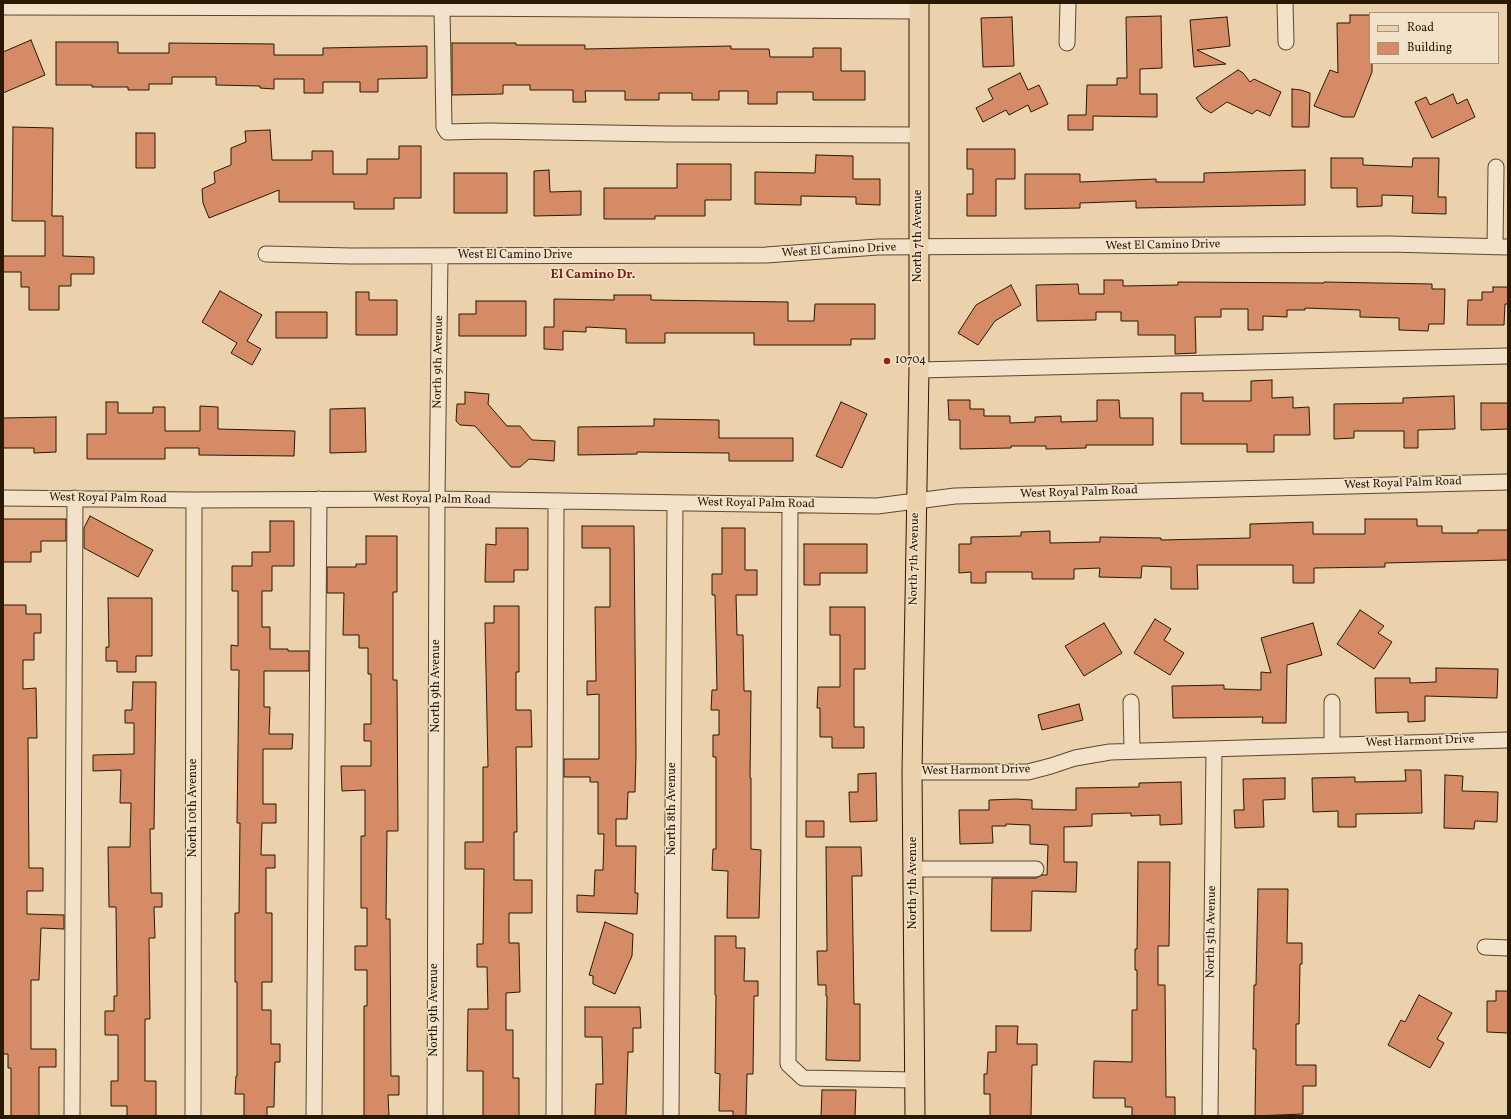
<!DOCTYPE html>
<html>
<head>
<meta charset="utf-8">
<style>
	body { margin:0 }
	#map { position:relative; width:1511px; height:1119px; overflow:hidden; background:#ecd2ac; font-family:Vollkorn,serif }
	canvas { display:block }
	.frame { position:absolute; inset:0; border:4px solid #291905; pointer-events:none }
	.legend { position:absolute; left:1369px; top:12px; width:130px; height:52px; box-sizing:border-box; background:#f3e2c9; border:1px solid #a2927b; margin:0; padding:5px 7px; list-style:none; font-size:12px; color:#291905 }
	.legend li { display:flex; align-items:center; gap:8px; height:20px }
	.legend b { width:20px; border:1px solid #a2927b }
</style>
</head>
<body>
<div id="map">
<canvas width="1511" height="1119"></canvas>
<div class="frame"></div>
<ul class="legend">
<li><b style="height:5px;background:#ecd2ac"></b>Road</li>
<li><b style="height:11px;background:#d48b66"></b>Building</li>
</ul>
</div>
<script>
const ctx = document.querySelector('canvas').getContext('2d');
ctx.lineJoin = 'round';
function paint(path, color) { ctx.fillStyle = color; ctx.fill(path, 'evenodd'); }
const poly = rows => new Path2D(rows.map(r => 'M' + r).join(''));
function stroke(path, color, width, dash) { ctx.strokeStyle = color; ctx.lineWidth = width; ctx.lineCap = dash ? 'butt' : 'round'; ctx.setLineDash(dash || []); ctx.stroke(path); }
function write(font, color, halo, rows, align = 'center') {
  ctx.font = font + ' Vollkorn,serif'; ctx.lineWidth = 3; ctx.setLineDash([]); ctx.textBaseline = 'middle'; ctx.strokeStyle = halo; ctx.fillStyle = color; for (const [text, x, y, turn = 0] of rows) {
    ctx.save(); ctx.translate(x, y); ctx.rotate((+turn || 0) * Math.PI / 180); ctx.textAlign = isNaN(turn) ? turn : align; if (halo) ctx.strokeText(text, 0, 0); ctx.fillText(text, 0, 0); ctx.restore();
  }
}
const building = poly([
	[1350,15,1370,15,1370,63,1372,63,1372,72,1354,117,1343,117,1314,106,1330,70,1338,73,1337,23,1350,23,1350,15],
	[1161,16,1162,68,1140,69,1140,94,1157,94,1157,117,1093,116,1093,130,1068,130,1068,115,1086,115,1087,85,1117,85,1117,78,1127,78,1126,17,1161,16],
	[1012,17,1014,66,983,67,981,18,1012,17],
	[1227,17,1230,46,1197,50,1226,64,1194,67,1190,20,1227,17],
	[31,40,45,75,3,93,3,52,31,40],
	[56,42,118,42,118,53,169,53,169,43,274,44,274,55,323,55,323,48,427,46,427,78,378,79,378,92,360,92,360,82,323,82,323,93,304,93,304,79,274,79,274,89,260,88,260,86,216,85,216,77,172,77,172,84,149,84,149,90,128,90,128,87,92,87,92,85,56,85,56,42],
	[452,43,516,43,516,45,585,45,585,49,731,46,731,49,769,49,770,57,813,57,813,48,841,48,841,71,865,71,865,100,813,100,813,92,777,92,777,104,748,104,748,91,719,91,719,100,692,100,692,93,659,93,659,100,625,100,625,91,585,91,586,102,573,102,573,90,530,90,530,85,503,85,503,94,452,95,452,43],
	[1238,70,1243,73,1250,82,1254,79,1281,92,1270,116,1257,110,1252,114,1227,102,1211,113,1203,108,1196,98,1238,70],
	[1020,73,1028,90,1039,85,1048,104,1031,112,1028,105,1009,115,1006,110,983,122,976,108,993,99,988,89,1020,73],
	[1292,89,1301,90,1310,93,1309,127,1292,127,1292,89],
	[1453,94,1457,104,1467,99,1475,117,1432,138,1415,102,1426,97,1430,105,1453,94],
	[13,127,53,128,52,216,63,216,63,256,94,257,94,274,71,274,71,286,59,286,59,310,29,310,29,287,21,287,21,272,3,272,3,256,45,256,45,221,12,221,13,127],
	[270,130,272,160,312,160,312,151,333,151,333,174,367,174,367,159,399,159,399,146,421,146,421,198,394,198,394,209,354,209,354,202,279,202,279,190,209,218,203,203,202,189,215,183,214,172,231,165,231,148,246,142,245,131,270,130],
	[136,133,155,133,155,168,136,168,136,133],
	[967,149,1015,149,1015,179,996,179,996,216,967,216,967,194,973,194,973,169,967,169,967,149],
	[816,155,853,156,853,179,880,179,880,205,856,204,856,197,801,196,801,205,755,204,755,172,815,173,816,155],
	[1331,158,1363,158,1363,165,1412,167,1413,158,1439,158,1438,197,1446,197,1446,214,1412,213,1413,196,1382,195,1382,206,1357,207,1357,188,1331,188,1331,158],
	[677,164,731,164,731,200,705,200,705,216,655,216,655,219,604,219,604,188,677,188,677,164],
	[549,170,550,192,581,191,581,215,534,216,534,171,549,170],
	[1305,170,1305,205,1136,208,1136,201,1080,203,1080,208,1025,209,1025,174,1080,174,1080,182,1156,179,1156,182,1204,182,1204,173,1305,170],
	[454,173,507,173,507,213,454,213,454,173],
	[1104,280,1123,280,1123,286,1178,285,1178,282,1324,283,1324,282,1432,284,1432,289,1445,289,1444,324,1429,324,1428,331,1399,330,1399,318,1360,317,1360,310,1305,308,1305,310,1287,310,1287,317,1263,316,1263,330,1248,330,1248,309,1221,309,1221,317,1195,317,1196,353,1175,354,1175,335,1138,335,1138,321,1121,321,1121,312,1096,312,1096,320,1037,321,1036,285,1078,284,1079,294,1104,294,1104,280],
	[1011,285,1021,305,995,321,978,345,958,333,976,305,1011,285],
	[1493,287,1508,287,1508,304,1505,304,1504,325,1467,325,1468,300,1482,300,1482,292,1493,292,1493,287],
	[220,291,262,315,247,341,261,349,252,365,231,353,237,343,202,322,220,291],
	[356,292,369,292,369,300,397,300,397,335,356,335,356,292],
	[614,295,651,295,651,300,788,302,788,321,814,321,815,304,875,304,875,339,851,339,851,345,754,345,754,333,665,333,665,343,626,343,626,329,586,327,586,332,563,331,563,350,544,349,544,327,554,327,554,299,614,300,614,295],
	[476,301,526,301,526,336,459,336,459,314,476,314,476,301],
	[276,312,327,312,327,338,276,338,276,312],
	[1272,380,1272,398,1293,397,1293,408,1309,407,1310,435,1274,435,1274,452,1247,452,1247,444,1181,444,1181,393,1203,393,1203,401,1251,401,1251,381,1272,380],
	[465,392,489,394,488,404,507,426,520,426,532,440,555,441,554,461,529,459,520,467,511,467,475,426,460,425,456,421,457,404,465,404,465,392],
	[1454,396,1455,429,1418,430,1418,448,1404,448,1404,431,1354,431,1354,438,1334,439,1334,404,1403,403,1403,398,1454,396],
	[948,400,970,400,970,409,984,409,984,416,1010,416,1010,423,1035,422,1035,417,1061,416,1061,422,1097,421,1097,400,1119,400,1120,418,1153,418,1153,445,1086,445,1086,448,1046,449,1046,446,1011,446,1011,448,960,449,960,420,949,420,948,400],
	[106,402,118,402,118,413,153,413,153,407,165,407,165,431,200,431,200,406,218,407,218,429,295,431,294,456,199,455,199,448,165,448,165,459,87,459,87,434,106,434,106,402],
	[841,402,867,414,842,468,816,456,841,402],
	[1481,403,1508,403,1508,429,1481,430,1481,403],
	[365,408,366,452,330,453,330,409,365,408],
	[56,417,56,452,34,453,34,448,3,448,3,418,56,417],
	[654,419,719,420,719,438,793,438,793,461,729,461,729,453,637,452,637,454,578,455,578,427,654,426,654,419],
	[90,516,153,550,138,577,84,548,84,528,90,516],
	[3,519,66,519,66,541,41,541,41,552,31,552,31,562,3,562,3,519],
	[1365,519,1417,519,1417,526,1442,526,1442,533,1478,533,1478,530,1508,530,1508,560,1385,563,1385,567,1314,568,1314,583,1293,583,1293,565,1197,565,1198,589,1171,589,1171,567,1142,566,1141,578,1099,577,1100,568,1074,569,1074,579,1032,579,1032,572,986,572,986,583,971,583,971,572,959,573,959,544,971,544,971,537,1021,536,1021,532,1050,531,1050,543,1100,542,1100,537,1161,538,1161,540,1250,538,1250,524,1313,522,1313,534,1365,534,1365,519],
	[270,521,294,521,294,566,272,566,272,591,262,591,262,627,270,627,270,649,288,649,288,651,309,651,309,671,264,671,264,707,270,707,269,734,293,734,292,749,263,749,263,804,276,804,276,823,262,823,261,855,275,855,275,868,266,868,266,913,272,913,272,982,262,982,262,1010,271,1010,271,1044,280,1044,280,1062,275,1062,274,1107,267,1107,267,1116,244,1116,244,1094,235,1094,236,1076,237,1076,237,982,235,982,235,913,239,913,240,823,237,823,239,670,231,670,231,645,238,646,238,591,232,591,232,566,252,566,252,552,270,552,270,521],
	[582,526,634,526,636,755,635,792,628,792,627,819,616,819,616,846,636,846,635,893,638,893,637,914,577,912,577,895,594,896,595,870,603,870,604,834,598,834,598,782,590,782,590,777,564,777,564,759,599,759,599,694,587,695,587,681,596,681,595,607,610,607,610,548,582,548,582,526],
	[496,528,528,528,528,570,514,570,514,582,485,582,486,544,496,545,496,528],
	[722,528,745,528,745,570,757,570,757,595,736,595,737,635,743,635,744,691,751,691,750,778,751,778,751,849,761,850,759,918,727,918,728,871,712,870,713,849,716,849,716,757,713,757,713,735,719,735,719,710,711,710,712,690,717,690,715,595,712,595,712,574,722,574,722,528],
	[366,536,397,536,397,592,393,592,393,680,397,680,398,831,387,831,386,919,390,919,391,1076,399,1076,399,1095,388,1095,389,1116,364,1116,364,1006,367,1006,367,970,355,970,355,946,367,946,367,908,361,908,361,836,365,836,365,790,342,791,341,766,371,766,371,741,364,741,364,724,371,724,371,674,368,674,368,648,359,648,359,635,343,635,344,593,327,593,327,567,356,567,356,564,366,564,366,536],
	[804,544,867,544,867,573,820,573,820,585,804,585,804,544],
	[108,598,152,598,152,656,136,656,136,672,117,672,117,661,106,661,106,647,109,647,108,598],
	[3,605,26,605,26,614,41,614,41,633,34,633,34,660,23,660,23,689,36,688,37,738,28,738,29,868,43,868,43,891,27,891,27,914,64,915,64,929,41,928,39,980,31,980,31,1049,56,1049,56,1067,39,1067,39,1116,11,1116,11,1068,8,1068,8,1054,3,1054,3,605],
	[494,606,519,606,519,672,516,672,516,710,531,710,532,747,516,747,517,832,514,832,514,880,532,880,532,913,509,913,509,943,519,943,520,992,506,993,506,1030,513,1030,513,1078,519,1078,519,1116,483,1116,483,1071,467,1071,468,1009,488,1009,487,967,477,967,477,944,483,944,484,869,465,869,465,842,483,842,483,767,488,767,485,623,494,623,494,606],
	[830,607,865,607,865,669,854,669,854,727,864,727,864,748,832,748,832,737,820,737,820,708,817,708,818,687,840,687,840,635,830,635,830,607],
	[1360,610,1384,626,1378,633,1392,642,1374,669,1337,644,1360,610],
	[1155,619,1171,629,1164,640,1184,653,1170,675,1134,653,1155,619],
	[1104,623,1122,653,1084,676,1065,646,1104,623],
	[1313,623,1322,655,1287,665,1286,723,1262,723,1263,717,1173,718,1172,686,1224,685,1224,689,1261,690,1261,672,1271,673,1261,638,1313,623],
	[1436,668,1498,669,1497,698,1425,696,1425,721,1408,722,1408,712,1376,713,1375,678,1410,678,1410,683,1436,682,1436,668],
	[133,682,156,682,154,829,150,829,151,893,162,893,162,907,154,907,155,938,149,938,150,1019,145,1019,145,1081,156,1081,156,1116,127,1116,127,1106,111,1106,111,1081,118,1081,118,1035,105,1035,105,1011,114,1011,114,996,117,996,116,907,109,907,108,847,130,847,131,803,120,803,121,770,93,771,93,755,134,754,134,723,125,723,125,710,132,710,133,682],
	[1079,704,1083,720,1042,730,1038,715,1079,704],
	[1405,770,1421,770,1422,813,1356,814,1356,827,1338,827,1338,811,1313,812,1312,778,1355,777,1355,782,1406,781,1405,770],
	[876,773,877,821,850,822,849,792,858,792,858,774,876,773],
	[1445,775,1463,776,1462,791,1498,792,1497,822,1475,821,1474,829,1444,828,1445,775],
	[1285,778,1285,799,1263,800,1264,827,1235,828,1234,810,1244,810,1243,779,1285,778],
	[1181,782,1182,824,1160,825,1160,815,1131,816,1131,813,1092,814,1092,826,1064,827,1064,862,1077,862,1076,892,1032,891,1031,931,991,931,992,878,1036,878,1042,875,1047,875,1048,845,1030,844,1030,825,1006,824,1006,826,992,826,993,843,960,844,959,810,989,810,989,800,1016,799,1032,800,1032,809,1076,810,1076,788,1139,787,1139,783,1181,782],
	[806,821,824,821,824,837,806,837,806,821],
	[826,847,861,847,862,876,852,876,854,1004,860,1004,860,1061,826,1060,827,996,826,996,826,985,818,985,817,951,827,951,826,847],
	[1138,862,1170,862,1169,946,1158,946,1158,985,1165,985,1166,1097,1175,1097,1175,1116,1132,1116,1132,1107,1125,1107,1125,1098,1093,1098,1094,1061,1132,1062,1132,1010,1137,1010,1137,970,1135,970,1135,949,1137,949,1138,862],
	[1258,889,1288,889,1287,943,1302,943,1302,964,1300,964,1299,1024,1296,1024,1296,1065,1316,1065,1316,1086,1303,1086,1303,1114,1255,1116,1256,1049,1253,1049,1254,985,1256,985,1258,889],
	[605,922,633,934,632,956,615,994,593,984,593,976,589,975,605,922],
	[715,936,736,936,736,948,745,948,744,981,758,981,758,996,754,996,753,1074,747,1074,746,1116,733,1116,733,1111,719,1111,720,1074,715,1073,716,995,715,995,715,936],
	[1496,991,1508,991,1508,1033,1487,1032,1487,1001,1496,1001,1496,991],
	[1419,995,1452,1013,1437,1039,1444,1043,1430,1068,1388,1045,1401,1020,1405,1022,1419,995],
	[585,1007,640,1007,641,1028,633,1028,633,1052,628,1052,626,1116,595,1116,596,1084,603,1084,602,1037,585,1037,585,1007],
	[996,1026,1018,1026,1017,1044,1037,1044,1037,1065,1032,1065,1031,1116,990,1116,990,1094,984,1094,984,1074,987,1074,988,1052,996,1052,996,1026],
	[822,1090,856,1090,855,1116,821,1116,822,1090]
]);
paint(building, '#d48b66');
stroke(building, '#291905', 1);
const minor = poly([
	[1285,3,1286,42],
	[3,7,442,8,919,11],
	[442,8,444,127,447,132,488,131,667,134,920,135],
	[1067,43,1068,3],
	[1495,247,1496,167],
	[266,254,351,256,766,255,878,247,1388,244,1508,247],
	[919,370,1508,356],
	[3,498,194,500,437,499,877,506,955,496,1508,482],
	[790,505,788,1064,803,1078,915,1080],
	[1131,702,1132,751],
	[1332,702,1332,745],
	[912,772,1028,772,1051,766,1075,758,1110,752,1508,740],
	[914,869,1036,869],
	[1485,947,1508,948],
	[72,1116,75,498],
	[193,1116,194,500],
	[314,1116,319,499],
	[435,1116,437,499,440,256],
	[554,1116,556,501],
	[671,1116,675,503],
	[1210,1116,1214,749]
]);
const major = poly([
	[915,1116,912,772,919,370,919,3]
]);
stroke(minor, '#5a472f', 17);
stroke(major, '#291905', 21);
stroke(minor, '#f3e2c9', 15);
stroke(major, '#ecd2ac', 19);
for (const [x, y, r, color] of [
	[887,361,4,"#8f2418"]
]) { const dot = new Path2D(); dot.arc(x, y, r, 0, 2 * Math.PI); ctx.fillStyle = color; ctx.fill(dot); stroke(dot, '#f3e2c9', 1.5); }
write('12px', '#291905', '#f3e2c9', [
	["North 7th Avenue",919,236,-90],
	["West El Camino Drive",1163,246,-1],
	["West El Camino Drive",839,251,-3],
	["West El Camino Drive",515,256],
	["North 9th Avenue",439,362,-89],
	["West Royal Palm Road",1403,484,-2],
	["West Royal Palm Road",1079,493,-2],
	["West Royal Palm Road",108,499,1],
	["West Royal Palm Road",432,500,1],
	["West Royal Palm Road",756,504,1],
	["North 7th Avenue",915,559,-89],
	["North 9th Avenue",437,686,-90],
	["West Harmont Drive",1420,742,-2],
	["West Harmont Drive",976,771,-1],
	["North 10th Avenue",194,808,-90],
	["North 8th Avenue",673,809,-90],
	["North 7th Avenue",914,883,-90],
	["North 5th Avenue",1212,932,-89],
	["North 9th Avenue",435,1010,-90]
]);
write('12px', '#291905', '#f3e2c9', [
	["10704",895,361]
], 'left');
write('bold 13px', '#7a1f14', '#f3e2c9', [
	["El Camino Dr.",593,276]
]);
</script>
</body>
</html>
